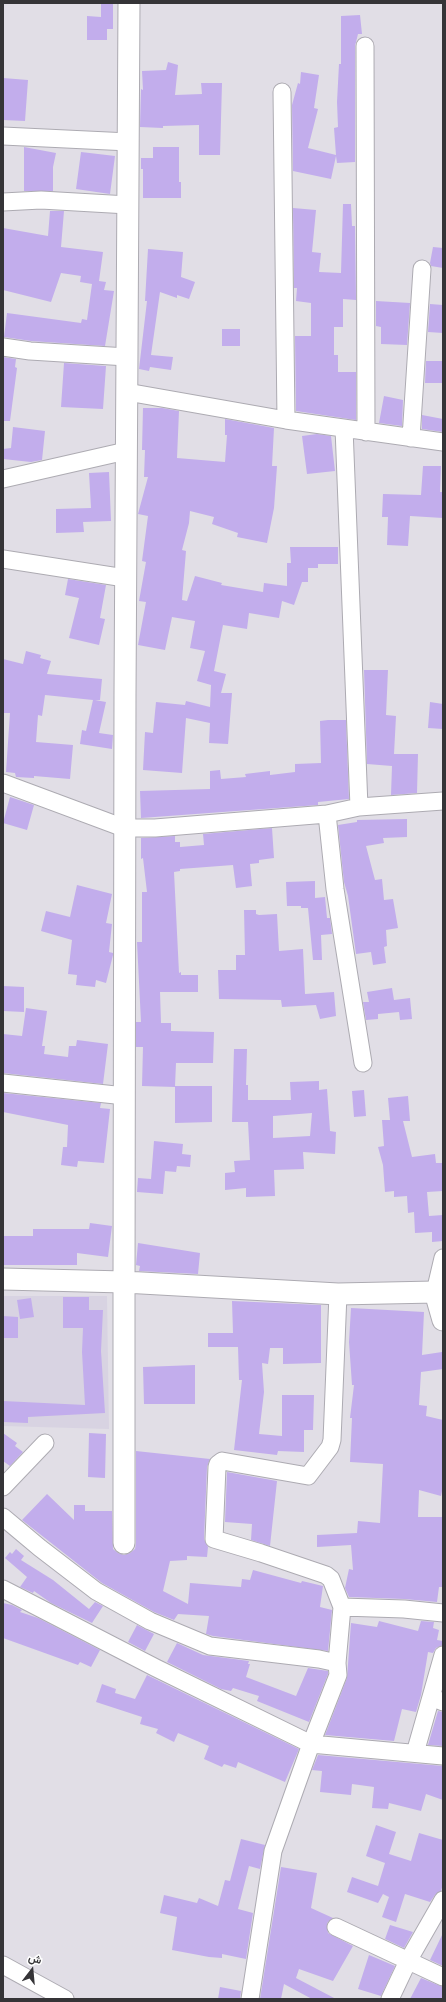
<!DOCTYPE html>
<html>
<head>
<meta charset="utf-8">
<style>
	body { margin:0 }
	#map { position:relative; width:446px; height:2002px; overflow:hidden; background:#e1dee6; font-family:Commissioner,Vazirmatn,sans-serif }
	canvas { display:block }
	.frame { position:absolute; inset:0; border:4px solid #353437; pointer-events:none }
	.north { position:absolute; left:12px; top:1950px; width:40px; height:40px; -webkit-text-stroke:3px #fff; paint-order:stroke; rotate:16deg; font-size:11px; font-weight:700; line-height:16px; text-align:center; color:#353437 }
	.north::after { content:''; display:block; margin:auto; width:14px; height:18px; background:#353437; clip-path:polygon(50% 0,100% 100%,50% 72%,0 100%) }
</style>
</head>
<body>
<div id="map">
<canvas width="446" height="2002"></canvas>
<div class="frame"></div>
<div class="north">ش</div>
</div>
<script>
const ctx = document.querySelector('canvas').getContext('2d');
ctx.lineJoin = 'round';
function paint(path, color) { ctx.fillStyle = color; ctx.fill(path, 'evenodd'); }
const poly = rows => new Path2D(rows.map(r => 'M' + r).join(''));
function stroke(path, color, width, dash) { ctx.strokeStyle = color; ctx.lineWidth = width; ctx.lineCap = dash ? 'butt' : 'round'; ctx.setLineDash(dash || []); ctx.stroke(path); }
paint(poly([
	[3,1296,107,1296,109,1429,3,1426]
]), '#d8d3e2');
paint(poly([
	[101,3,113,3,113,29,107,29,107,40,87,40,87,16,101,17],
	[360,15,362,34,358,34,355,46,355,162,337,163,336,156,331,179,293,171,292,105,298,83,300,84,301,72,319,75,314,108,318,109,308,148,336,155,334,128,338,127,337,102,339,64,341,64,341,16],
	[168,62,178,65,175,95,202,94,201,83,222,83,220,155,199,155,199,125,163,126,163,128,140,127,141,89,143,90,142,71,166,70],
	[3,78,28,80,25,121,3,120],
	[24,147,56,153,53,167,53,191,24,191],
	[153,147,179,147,179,182,181,182,181,198,143,198,143,169,141,169,141,158,153,158],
	[81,152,115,156,110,194,76,189],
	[343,204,351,204,352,226,355,226,356,300,343,299,343,327,334,327,334,355,338,355,338,372,356,372,356,420,296,411,295,336,311,336,311,303,296,301,297,288,294,288,293,208,316,210,312,252,321,253,319,272,341,273],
	[50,211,64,211,61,247,103,252,99,281,106,282,104,290,114,291,105,346,31,341,4,337,7,313,81,323,82,319,87,320,92,284,80,282,81,276,61,273,51,302,3,290,3,228,48,236],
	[433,247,443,248,443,268,431,266,430,263],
	[148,249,183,252,181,277,195,282,189,299,177,295,177,298,160,292,151,355,173,357,171,370,150,367,149,371,139,369,147,301,145,301],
	[376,301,410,303,407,345,381,344,381,327,376,326],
	[430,304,443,305,443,333,428,332],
	[222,329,240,329,240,346,222,346],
	[3,357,16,359,15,367,17,368,10,421,3,421],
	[426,361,443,361,443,383,425,383],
	[64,363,106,366,103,409,61,407],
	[384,396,403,400,402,426,379,423],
	[143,408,162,408,179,411,177,458,225,462,227,435,225,435,225,419,274,428,272,466,277,466,274,508,267,543,237,537,238,533,212,524,214,517,190,511,189,523,182,550,186,551,182,600,187,601,195,576,222,583,221,585,263,592,264,583,287,586,287,563,291,563,290,547,338,547,338,564,318,564,318,568,308,568,308,582,302,582,294,605,282,601,279,618,249,613,247,629,223,625,214,671,226,674,221,693,232,693,228,744,209,743,210,723,186,718,182,773,143,770,145,732,153,733,156,702,185,705,186,701,210,707,211,685,197,681,205,651,190,648,195,621,172,617,165,650,138,645,146,602,139,601,146,562,142,561,148,516,138,514,148,477,144,477,145,450,142,450],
	[422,415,443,419,443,432,422,429],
	[13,427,45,431,42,460,31,462,3,459,3,449,11,448],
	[317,434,331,436,335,471,307,474,302,436],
	[423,466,441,466,440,492,443,492,443,518,410,516,408,546,387,545,388,517,382,517,383,494,421,495],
	[109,472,111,521,83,522,84,532,56,533,56,509,91,508,89,473],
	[68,579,106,585,100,618,105,619,99,645,69,638,79,598,65,595],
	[26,651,41,655,40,658,51,661,47,674,102,679,100,700,95,700,106,702,99,733,113,735,112,749,80,744,82,730,86,731,93,700,45,695,42,716,38,715,36,742,73,745,70,779,34,776,34,778,16,777,15,773,6,772,10,713,3,713,3,659,23,664],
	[364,670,388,670,386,715,396,716,394,754,418,754,417,793,391,795,392,766,367,764],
	[430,702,443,704,443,729,428,728],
	[328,720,346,720,349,799,318,802,318,805,141,818,140,791,210,789,210,771,220,770,221,779,246,777,245,774,270,771,270,775,295,772,295,764,321,763,320,721],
	[10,797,34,805,27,830,3,823],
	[407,819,407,837,383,838,384,843,366,846,375,880,382,879,384,900,393,899,398,928,386,930,387,946,384,947,386,963,373,965,371,952,356,954,348,896,344,882,338,825,357,822,357,820],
	[272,828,274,858,259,860,259,863,250,864,252,886,236,888,233,865,180,869,180,871,174,872,179,973,181,972,181,975,198,975,198,992,160,992,161,1023,171,1023,171,1031,214,1032,213,1063,176,1063,175,1086,212,1086,212,1122,175,1123,175,1087,142,1086,143,1047,136,1047,136,1022,141,1022,137,942,142,942,142,892,147,892,143,858,141,859,141,838,175,836,175,842,180,842,180,847,204,845,203,834],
	[315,881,315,898,325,897,327,918,330,918,332,934,321,935,322,960,313,960,308,908,301,908,301,906,287,906,286,882],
	[77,885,112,894,106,923,112,924,109,952,113,953,113,955,106,983,96,980,95,987,76,985,77,975,68,974,72,940,41,931,46,911,70,917],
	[244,910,256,910,256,914,259,915,277,914,279,951,303,949,305,994,334,992,336,1016,320,1019,316,1005,282,1007,281,1000,219,999,218,970,236,970,236,955,245,955],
	[3,986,24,987,24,1012,3,1011],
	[392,988,394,1000,410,998,412,1019,400,1020,399,1012,378,1014,378,1019,366,1020,363,1002,369,1002,367,992],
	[26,1008,47,1011,42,1046,45,1046,44,1054,68,1057,69,1046,76,1046,77,1040,108,1044,103,1084,3,1073,3,1034,22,1036],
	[234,1049,247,1049,246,1085,248,1085,248,1100,291,1100,290,1082,319,1081,319,1090,327,1089,330,1131,336,1132,335,1154,303,1152,304,1169,274,1170,275,1196,246,1197,246,1188,225,1190,225,1173,235,1172,234,1161,250,1160,248,1122,232,1122],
	[312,1113,310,1136,273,1138,273,1116],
	[364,1090,366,1116,354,1117,352,1091],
	[3,1093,101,1103,100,1108,110,1109,104,1163,78,1161,77,1167,61,1165,63,1147,67,1147,68,1125,3,1112],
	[408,1096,410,1121,403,1121,412,1157,435,1154,436,1163,443,1163,443,1191,427,1192,429,1216,443,1215,443,1241,432,1242,432,1232,415,1233,414,1212,408,1213,407,1196,394,1197,394,1191,385,1192,383,1165,378,1147,384,1146,382,1120,390,1120,388,1098],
	[154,1141,183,1144,182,1154,191,1155,190,1167,177,1166,176,1172,165,1171,163,1194,137,1192,138,1178,151,1179],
	[90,1223,112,1226,108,1257,77,1253,77,1265,3,1265,3,1236,33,1236,33,1229,89,1229],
	[138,1243,200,1253,198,1274,139,1271,140,1266,136,1265],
	[63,1297,89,1297,89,1310,103,1310,101,1351,105,1413,28,1417,28,1423,3,1422,3,1401,85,1405,82,1352,83,1328,63,1328],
	[31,1298,34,1317,20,1319,17,1300],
	[232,1301,321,1305,321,1363,283,1364,283,1348,270,1348,268,1364,262,1363,264,1392,259,1434,282,1436,282,1395,314,1395,313,1430,304,1430,304,1452,278,1451,277,1455,234,1450,242,1380,239,1380,238,1347,208,1347,208,1333,233,1333],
	[351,1308,424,1312,422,1355,442,1352,443,1369,421,1372,419,1405,427,1406,426,1416,443,1420,443,1486,441,1496,419,1490,418,1517,443,1517,443,1587,439,1587,437,1602,404,1599,349,1597,345,1588,349,1569,353,1570,351,1545,317,1547,317,1535,357,1533,358,1521,380,1523,383,1464,350,1462,352,1418,350,1418,354,1385,352,1385,349,1342],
	[3,1316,18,1317,18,1338,3,1338],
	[195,1365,195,1404,144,1404,143,1367],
	[3,1433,17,1443,15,1446,23,1452,10,1466,3,1461],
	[89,1433,106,1434,105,1478,88,1477],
	[136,1451,210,1459,207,1467,204,1539,208,1547,207,1557,187,1556,187,1560,170,1561,163,1591,188,1604,190,1583,241,1587,242,1579,250,1580,253,1570,301,1583,302,1581,323,1586,320,1607,332,1610,328,1651,213,1636,206,1634,209,1616,178,1614,174,1620,154,1612,102,1583,22,1520,47,1494,74,1520,74,1505,85,1505,85,1511,112,1511,113,1549,118,1553,124,1555,130,1553,135,1549,136,1543],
	[227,1472,277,1481,270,1546,251,1540,252,1524,225,1522],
	[16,1549,24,1556,21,1560,53,1580,89,1609,95,1602,103,1606,92,1623,51,1603,34,1591,33,1593,20,1587,27,1577,5,1558,10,1552,12,1554],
	[3,1603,12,1605,22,1610,20,1612,38,1618,100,1650,91,1667,80,1662,78,1665,3,1638],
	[379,1621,418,1631,421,1621,434,1622,433,1628,439,1630,437,1640,443,1641,443,1645,436,1648,433,1653,428,1652,421,1695,416,1712,402,1709,394,1741,325,1735,347,1678,351,1623,377,1627],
	[137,1625,154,1634,145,1651,128,1642],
	[177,1643,203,1655,249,1661,248,1664,250,1664,246,1677,296,1696,308,1668,328,1671,328,1674,309,1722,257,1701,259,1696,233,1688,231,1691,221,1689,167,1662],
	[147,1675,299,1749,285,1782,238,1762,236,1768,224,1764,222,1767,204,1759,209,1746,178,1733,174,1742,156,1733,158,1729,140,1724,142,1717,96,1702,102,1684,116,1689,115,1693,135,1699],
	[438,1711,443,1712,443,1746,428,1745],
	[318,1755,443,1766,443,1800,426,1794,421,1811,389,1803,388,1809,372,1808,374,1787,352,1784,351,1795,320,1792,322,1771,312,1770],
	[376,1825,396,1832,389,1854,411,1861,419,1833,443,1840,443,1884,441,1891,435,1895,430,1902,405,1894,396,1922,382,1917,389,1897,383,1894,378,1903,347,1892,352,1877,378,1886,385,1863,366,1856],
	[241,1839,265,1845,260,1869,249,1866,238,1909,253,1913,246,1959,222,1954,222,1958,209,1957,172,1950,177,1917,160,1913,164,1895,197,1903,199,1898,218,1906,225,1880,230,1881],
	[281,1867,317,1873,311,1908,333,1918,327,1923,328,1933,353,1946,333,1981,299,1969,296,1978,336,1999,312,1999,284,1984,281,1999,260,1999],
	[390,1925,413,1932,404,1948,385,1939],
	[443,1933,443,1966,430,1960],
	[369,1955,395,1966,381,1996,358,1989],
	[421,1978,443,1987,443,1999,410,1999],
	[220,1987,241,1991,240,1999,218,1999]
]), '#c2adec');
const minor = poly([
	[365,46,366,432],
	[282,92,286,420],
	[3,136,129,142],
	[3,202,41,200,128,205],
	[3,347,30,351,127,357],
	[127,392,286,420,443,442],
	[344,428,359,807],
	[411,438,422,269],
	[3,479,126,451],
	[3,559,125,578],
	[3,783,124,828,155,828,327,814,359,807,443,801],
	[327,814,335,889,363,1063],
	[3,1083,125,1096],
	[435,1292,443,1258],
	[3,1487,45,1443],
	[3,1517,40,1548,96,1591,150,1621,210,1646,319,1659,337,1663],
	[3,1589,156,1668,311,1744,338,1675,337,1663,342,1607,331,1579,326,1575,261,1553,214,1539,217,1467,218,1464,222,1461,308,1476,330,1447,332,1440,338,1294],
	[342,1607,404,1609,443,1613],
	[431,1697,443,1655],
	[415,1753,431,1697,443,1702],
	[336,1927,443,1977],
	[3,1965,65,1999],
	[250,1999,273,1851,311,1744,443,1756],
	[390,1999,408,1961,443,1900]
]);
const tertiary = poly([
	[129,3,125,694,124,1282,338,1294,435,1292,443,1320],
	[3,1279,124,1282,124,1543]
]);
stroke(minor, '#adabb2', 19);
stroke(tertiary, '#adabb2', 23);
stroke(minor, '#fff', 17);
stroke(tertiary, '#fff', 21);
</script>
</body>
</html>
